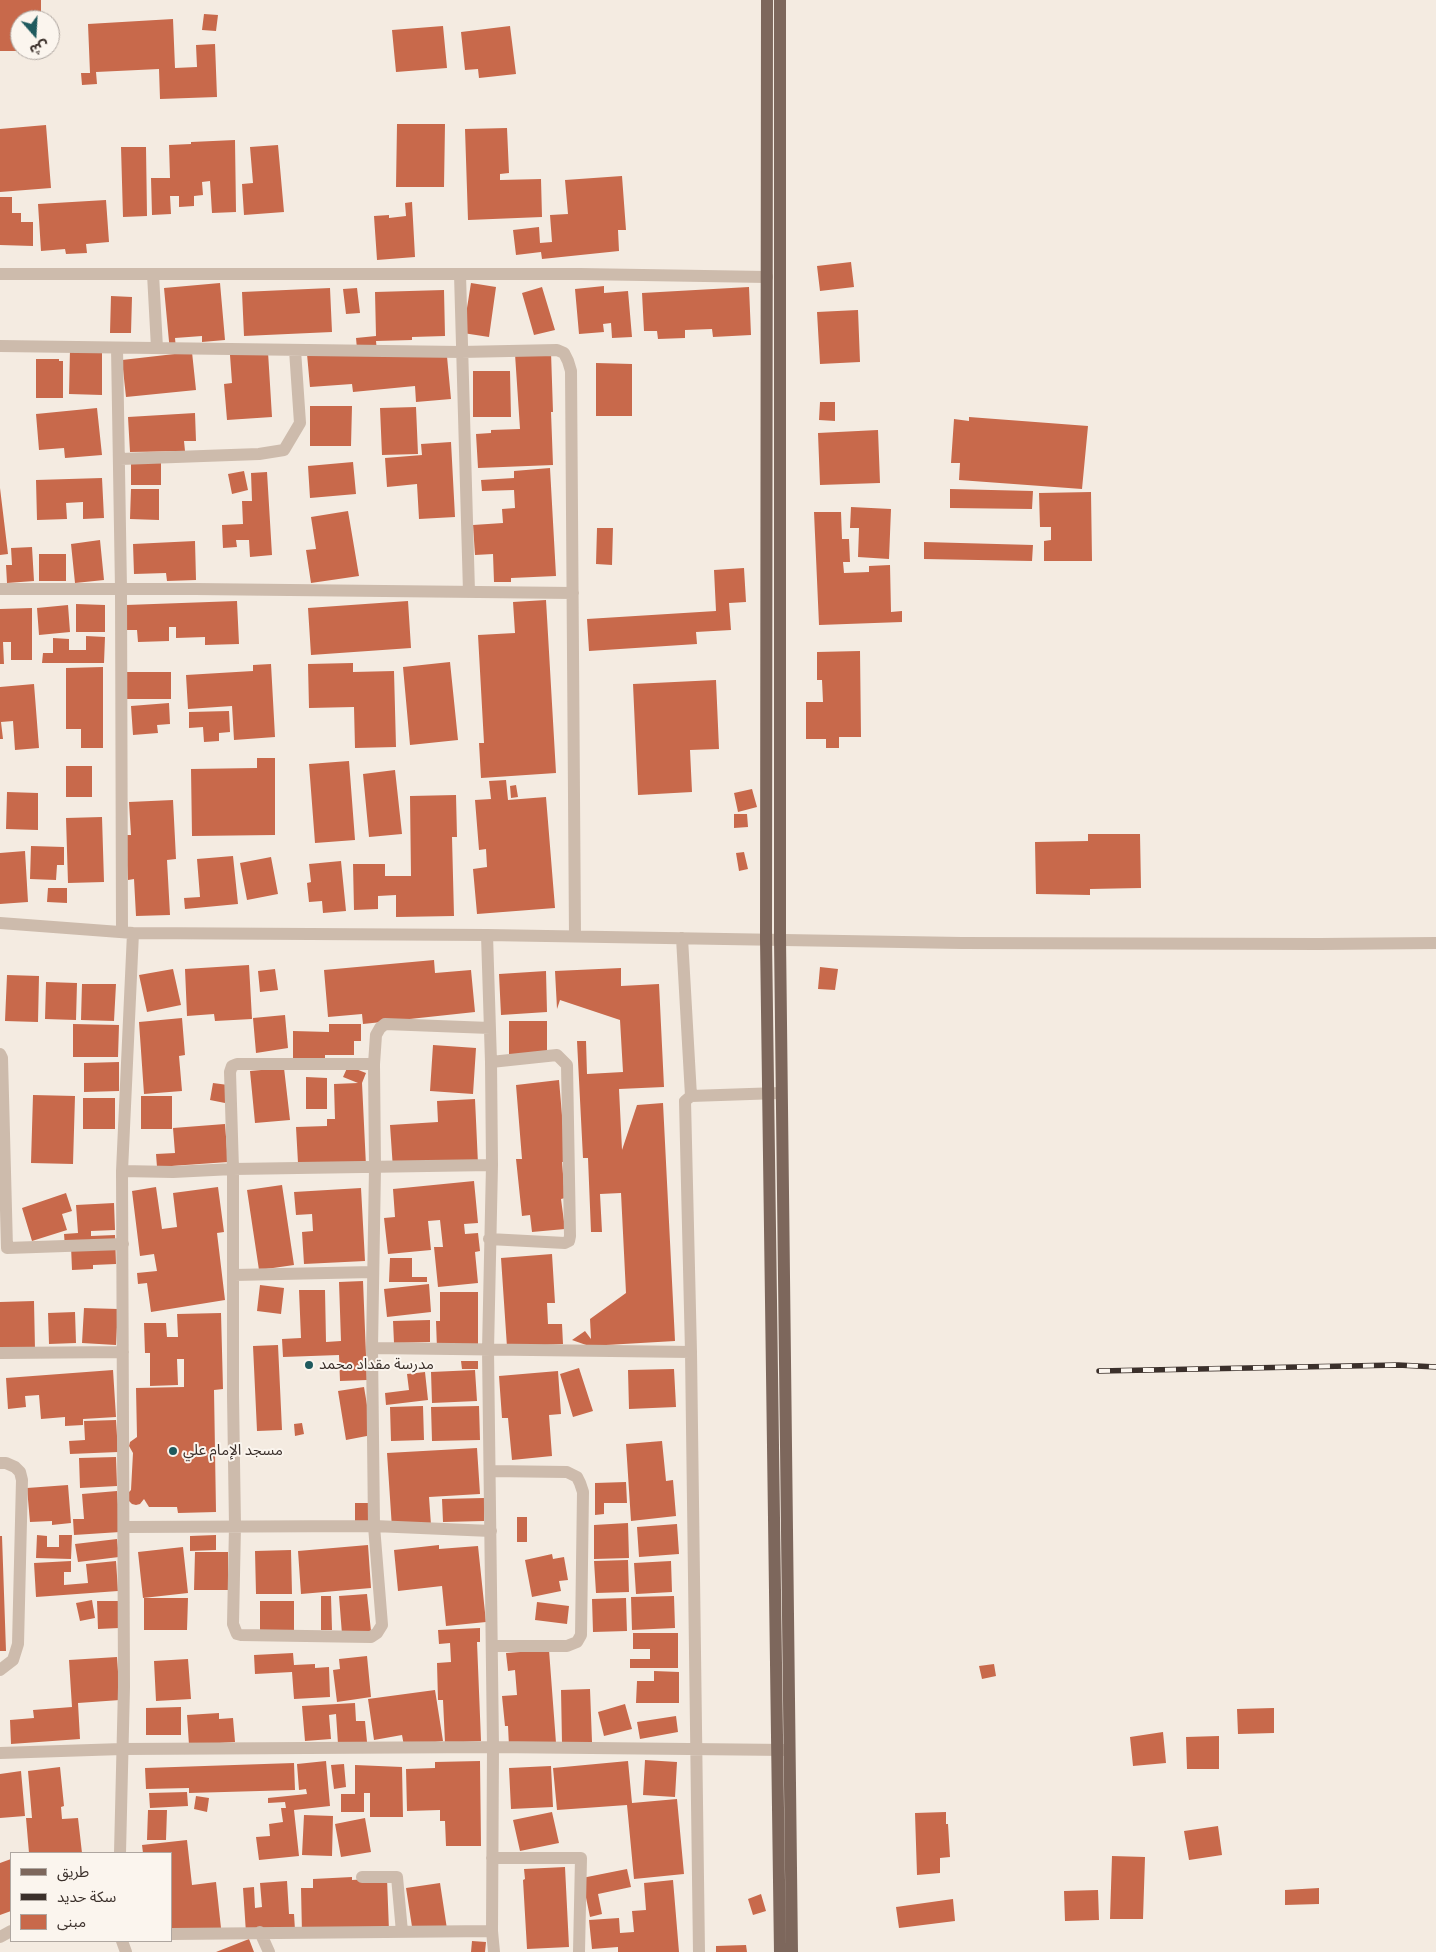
<!DOCTYPE html>
<html>
<head>
<meta charset="utf-8">
<style>
	body { margin:0 }
	#map { position:relative; width:1436px; height:1952px; overflow:hidden; background:#f4ebe1; font-family:"Archivo Narrow","Noto Sans Arabic",sans-serif }
	canvas { display:block }
	.legend { position:absolute; left:10px; top:1852px; width:162px; height:90px; box-sizing:border-box; background:#fbf5ee; border:1px solid #aea6a0; margin:0; padding:6px 9px; list-style:none; font-size:15px; color:#3b302b }
	.legend li { display:flex; align-items:center; gap:10px; height:25px }
	.legend b { width:25px; border:1px solid #aea6a0 }
	.north { position:absolute; left:10px; top:10px; width:50px; height:50px; box-sizing:border-box; background:#fbf5ee; border:1px solid #aea6a0; border-radius:50%; rotate:161deg; font-size:14px; font-weight:700; line-height:20px; text-align:center; color:#3b302b }
	.north::after { content:''; display:block; margin:auto; width:18px; height:22px; background:#1f5a5e; clip-path:polygon(50% 0,100% 100%,50% 72%,0 100%) }
</style>
</head>
<body>
<div id="map">
<canvas width="1436" height="1952"></canvas>
<ul class="legend">
<li><b style="height:6px;background:#7d675c"></b>طريق</li>
<li><b style="height:6px;background:#3b302b"></b>سكة حديد</li>
<li><b style="height:14px;background:#c8694b"></b>مبنى</li>
</ul>
<div class="north">ش</div>
</div>
<script>
const ctx = document.querySelector('canvas').getContext('2d');
ctx.lineJoin = 'round';
function paint(path, color) { ctx.fillStyle = color; ctx.fill(path, 'evenodd'); }
const poly = rows => new Path2D(rows.map(r => 'M' + r).join(''));
function stroke(path, color, width, dash) { ctx.strokeStyle = color; ctx.lineWidth = width; ctx.lineCap = dash ? 'butt' : 'round'; ctx.setLineDash(dash || []); ctx.stroke(path); }
function write(font, color, halo, rows, align = 'center') {
  ctx.font = font + ' "Archivo Narrow","Noto Sans Arabic",sans-serif'; ctx.lineWidth = 4; ctx.setLineDash([]); ctx.textBaseline = 'middle'; ctx.strokeStyle = halo; ctx.fillStyle = color; for (const [text, x, y, turn = 0] of rows) {
    ctx.save(); ctx.translate(x, y); ctx.rotate((+turn || 0) * Math.PI / 180); ctx.textAlign = isNaN(turn) ? turn : align; if (halo) ctx.strokeText(text, 0, 0); ctx.fillText(text, 0, 0); ctx.restore();
  }
}
paint(poly([
	[0,0,41,0,41,20,20,20,20,51,0,51],
	[204,14,218,15,216,31,202,30],
	[173,19,175,68,197,67,196,45,215,44,217,97,160,99,159,69,96,72,97,84,82,85,81,73,90,73,88,24],
	[443,26,447,68,396,72,392,30],
	[510,26,516,74,479,78,478,69,465,70,461,32],
	[397,124,445,124,444,187,396,187],
	[46,125,51,188,0,192,0,129],
	[507,128,509,173,500,174,500,180,541,179,542,217,468,220,465,129],
	[235,140,236,212,212,213,210,181,202,182,203,195,194,196,194,206,179,207,179,196,170,196,171,214,152,215,151,178,170,178,169,145,191,144,191,142],
	[278,145,284,212,244,215,242,184,253,183,250,147],
	[121,147,146,147,147,216,123,217],
	[622,176,626,230,618,230,619,251,542,259,541,252,516,255,513,230,539,227,540,243,552,242,550,215,568,214,565,180],
	[0,197,12,197,12,213,21,213,21,222,33,222,33,246,0,245],
	[106,200,109,242,86,244,87,253,66,254,65,249,41,251,38,204],
	[412,202,415,257,377,260,374,216,389,215,389,218,406,216,405,203],
	[851,262,854,287,820,291,817,266],
	[220,283,225,340,202,342,202,336,175,338,176,349,170,352,164,288],
	[471,283,496,287,489,337,463,333],
	[604,286,604,293,628,291,632,337,612,338,611,323,603,324,604,332,579,334,575,289],
	[542,287,555,330,534,335,522,293],
	[749,287,751,335,713,337,712,329,685,330,685,338,658,339,657,331,644,331,642,293],
	[330,288,332,332,244,336,242,292],
	[357,288,360,313,346,314,343,289],
	[444,290,445,336,412,337,412,340,376,341,377,352,446,346,451,399,416,402,415,386,353,392,352,384,310,387,307,354,357,349,356,338,376,336,375,292],
	[111,296,132,297,131,333,110,333],
	[858,310,860,362,820,364,817,312],
	[70,349,102,349,102,395,69,394],
	[192,352,196,390,126,397,122,360],
	[268,352,272,417,227,420,224,384,232,383,230,355],
	[551,352,553,412,551,412,553,465,478,468,476,434,491,433,491,430,520,429,515,354],
	[36,359,59,359,59,361,63,361,63,398,36,398],
	[596,363,632,364,632,416,596,416],
	[473,371,510,371,511,417,473,417],
	[820,402,835,402,835,421,819,420],
	[310,406,352,406,351,446,310,446],
	[416,407,418,454,382,455,380,408],
	[97,408,102,455,65,458,64,448,39,450,36,414],
	[195,413,196,441,184,441,185,451,130,452,128,417],
	[969,417,1088,426,1082,489,959,480,960,463,951,463,954,419,969,421],
	[878,430,880,483,820,485,818,433],
	[451,442,455,517,419,519,417,484,387,487,385,458,422,455,421,444],
	[161,460,161,485,131,485,131,461],
	[353,462,356,494,310,498,308,466],
	[550,468,556,576,511,578,511,582,494,582,493,554,475,555,473,525,503,523,502,509,515,508,514,490,482,491,481,480,514,478,514,471],
	[244,471,248,490,232,494,228,474],
	[267,472,272,555,250,557,249,540,236,540,237,547,223,548,222,525,243,524,242,501,252,501,251,473],
	[102,478,104,518,83,519,83,502,66,503,67,519,37,520,36,480],
	[0,488,8,554,0,555],
	[131,489,159,489,159,520,130,519],
	[950,489,1033,491,1032,509,950,508],
	[1091,492,1092,561,1044,561,1044,541,1051,540,1051,527,1040,527,1039,493],
	[851,507,891,509,889,559,858,557,859,528,850,528],
	[348,511,359,576,311,583,306,550,316,549,311,517],
	[814,512,841,512,842,539,849,539,850,562,843,562,844,573,869,572,869,566,890,565,891,612,902,611,902,622,819,625],
	[597,528,613,528,612,565,596,564],
	[100,540,104,580,75,583,71,544],
	[195,541,196,580,167,581,166,573,134,574,133,544],
	[924,542,1033,545,1032,561,924,559],
	[32,547,34,581,7,583,6,565,12,565,11,548],
	[39,554,66,554,66,581,39,581],
	[744,568,746,602,729,603,731,630,696,632,697,644,589,651,587,619,716,611,714,570],
	[546,600,556,773,481,778,479,743,484,743,478,635,515,633,513,602],
	[237,601,239,644,205,645,205,637,176,638,176,627,169,627,169,641,138,642,137,630,127,630,126,605],
	[408,601,411,648,311,655,308,608],
	[76,604,105,605,105,632,76,632],
	[68,605,70,632,39,635,37,608],
	[32,608,32,660,11,660,11,642,3,642,4,664,0,664,0,609],
	[86,636,105,637,104,663,42,663,43,653,53,653,53,638,69,639,69,650,86,650],
	[860,651,861,737,839,737,839,748,826,748,826,739,806,739,806,702,823,702,822,680,817,680,817,652],
	[450,662,458,740,410,745,403,667],
	[353,663,353,672,394,671,396,747,355,748,354,707,309,708,308,664],
	[271,664,275,737,234,740,232,706,188,709,186,675,253,671,253,665],
	[103,667,103,748,81,748,81,729,66,729,66,668],
	[124,672,171,672,171,699,124,699],
	[716,680,719,749,690,750,692,792,638,795,633,684],
	[34,684,39,748,15,750,13,721,1,722,3,739,0,739,0,687],
	[169,703,170,724,157,725,158,733,133,735,131,706],
	[229,711,230,732,219,733,219,741,204,742,203,727,189,728,189,712],
	[257,758,275,758,275,835,192,836,191,769,257,768],
	[349,761,355,840,315,843,309,764],
	[66,766,92,766,92,797,66,797],
	[395,770,402,834,369,837,363,774],
	[506,780,508,800,546,797,555,908,477,914,473,869,487,867,486,849,479,850,475,800,491,799,489,781],
	[516,785,518,797,511,798,510,786],
	[752,789,757,807,738,812,734,793],
	[7,792,38,793,38,830,6,829],
	[456,795,457,837,452,837,454,916,396,917,396,895,378,896,378,909,354,910,353,864,385,864,385,876,411,876,410,796],
	[173,800,176,859,167,860,170,915,136,916,134,879,128,880,125,835,131,835,129,802],
	[734,814,747,814,748,827,734,828],
	[102,817,104,882,68,883,66,818],
	[1088,834,1140,834,1141,888,1090,889,1090,895,1036,894,1035,842,1088,841],
	[31,846,64,847,64,865,57,865,56,880,30,879],
	[25,851,28,902,0,904,0,853],
	[744,852,748,869,739,871,736,853],
	[233,856,238,904,185,909,184,898,200,897,197,859],
	[271,857,278,894,247,900,240,863],
	[341,861,346,911,323,913,322,901,309,902,307,883,311,882,309,864],
	[48,888,67,888,67,903,47,902],
	[434,960,435,973,471,970,475,1012,363,1024,362,1014,328,1017,324,970],
	[249,965,252,1019,215,1021,214,1014,187,1016,185,969],
	[820,967,838,969,835,990,818,989],
	[621,968,621,986,659,984,664,1087,619,1089,622,1150,637,1105,663,1103,675,1341,589,1346,572,1340,585,1331,591,1339,590,1319,626,1293,621,1193,600,1194,602,1232,591,1232,588,1158,583,1158,577,1041,586,1041,587,1074,623,1072,620,1020,560,1000,557,1009,555,971],
	[173,969,181,1005,147,1012,139,975],
	[275,969,278,990,260,992,258,971],
	[546,971,547,1012,501,1015,499,974],
	[7,975,39,976,38,1022,5,1021],
	[46,982,77,983,76,1020,45,1019],
	[82,984,116,984,114,1021,81,1020],
	[285,1015,288,1048,256,1053,253,1018],
	[182,1018,185,1055,179,1056,182,1091,144,1094,139,1022],
	[509,1021,547,1021,547,1058,509,1058],
	[73,1024,119,1025,118,1057,73,1057],
	[329,1024,361,1024,361,1041,354,1041,354,1055,325,1055,325,1061,293,1061,293,1031,329,1032],
	[433,1045,476,1048,473,1094,430,1091],
	[119,1062,119,1091,84,1092,84,1063],
	[348,1066,366,1073,362,1083,366,1166,298,1163,296,1127,327,1126,327,1119,335,1119,334,1084,358,1083,343,1077],
	[284,1068,290,1120,255,1123,250,1071],
	[306,1077,327,1078,327,1109,306,1109],
	[559,1080,566,1162,562,1162,565,1198,561,1199,565,1229,532,1232,530,1215,522,1216,516,1159,522,1159,516,1085],
	[213,1083,228,1085,225,1103,210,1100],
	[33,1095,75,1096,73,1164,31,1163],
	[141,1096,172,1096,172,1129,141,1129],
	[83,1098,115,1098,115,1129,83,1129],
	[475,1099,478,1164,393,1169,390,1125,438,1122,437,1101],
	[225,1124,228,1162,157,1167,156,1154,175,1153,173,1128],
	[474,1181,478,1223,464,1224,465,1234,478,1233,480,1251,475,1252,478,1283,438,1287,434,1247,443,1247,440,1220,428,1221,431,1250,388,1254,384,1218,395,1217,393,1189],
	[282,1185,294,1265,259,1270,247,1190],
	[156,1187,162,1229,177,1227,173,1193,218,1187,224,1232,217,1233,225,1300,151,1312,147,1283,138,1284,137,1273,157,1271,154,1254,140,1256,132,1191],
	[361,1188,365,1261,304,1264,302,1232,313,1231,312,1214,296,1215,294,1192],
	[66,1193,72,1211,62,1214,67,1230,32,1241,22,1208],
	[114,1203,115,1230,91,1231,91,1236,115,1235,116,1264,93,1265,93,1269,72,1270,71,1246,65,1247,64,1234,78,1233,76,1205],
	[552,1254,555,1303,547,1303,548,1324,562,1324,563,1344,507,1347,501,1258],
	[390,1258,412,1258,412,1277,427,1277,427,1282,389,1282],
	[363,1281,367,1380,340,1381,339,1355,283,1357,282,1339,301,1338,299,1290,325,1290,326,1342,341,1341,339,1282],
	[429,1284,431,1312,387,1317,384,1289],
	[260,1285,284,1288,281,1314,257,1311],
	[440,1292,478,1292,478,1348,437,1349,436,1321,440,1321],
	[34,1301,35,1350,0,1351,0,1302],
	[84,1308,118,1309,116,1345,82,1343],
	[75,1312,76,1343,49,1344,48,1313],
	[221,1313,223,1389,214,1390,216,1512,178,1513,177,1507,149,1507,144,1499,140,1504,136,1505,132,1504,129,1501,128,1493,131,1490,133,1453,129,1446,130,1442,137,1437,136,1388,184,1387,184,1359,177,1359,178,1385,150,1386,150,1353,145,1353,144,1323,166,1323,167,1337,178,1337,177,1314],
	[430,1320,430,1342,394,1343,393,1321],
	[278,1345,282,1430,257,1431,253,1346],
	[461,1361,478,1361,478,1369,462,1369],
	[579,1368,593,1411,573,1417,560,1374],
	[674,1369,676,1407,629,1409,628,1370],
	[113,1370,116,1417,83,1419,83,1425,65,1426,65,1417,41,1419,39,1395,25,1396,26,1407,8,1409,6,1378],
	[475,1370,477,1401,432,1403,431,1372],
	[558,1371,561,1414,549,1415,552,1456,512,1460,508,1418,502,1418,499,1376],
	[425,1372,428,1400,386,1405,385,1393,409,1390,407,1374],
	[364,1387,372,1435,346,1440,338,1391],
	[423,1406,424,1440,391,1441,390,1407],
	[479,1406,480,1440,432,1441,431,1407],
	[116,1420,118,1452,70,1454,69,1441,85,1440,84,1421],
	[302,1423,304,1434,295,1436,294,1424],
	[662,1441,666,1481,673,1480,676,1516,631,1521,626,1444],
	[477,1448,480,1494,429,1497,431,1525,392,1528,387,1453],
	[116,1457,117,1486,80,1488,79,1458],
	[626,1482,627,1503,604,1503,604,1514,595,1515,595,1483],
	[68,1485,71,1523,52,1525,52,1521,30,1522,27,1488],
	[117,1491,120,1532,74,1535,73,1519,84,1519,82,1494],
	[484,1498,484,1521,443,1522,442,1499],
	[355,1503,370,1503,370,1521,355,1521],
	[517,1517,527,1517,527,1542,517,1542],
	[628,1523,629,1558,594,1559,594,1525],
	[677,1524,679,1554,639,1557,637,1527],
	[37,1535,47,1536,47,1547,59,1547,59,1535,72,1535,71,1559,36,1558],
	[216,1535,216,1550,190,1551,190,1536],
	[0,1536,2,1536,6,1651,0,1651],
	[117,1539,119,1557,78,1562,75,1544],
	[368,1545,371,1588,301,1594,298,1551],
	[439,1545,439,1549,478,1546,486,1622,446,1626,442,1586,398,1591,394,1550],
	[183,1547,188,1593,143,1598,138,1552],
	[291,1550,292,1594,256,1594,255,1551],
	[195,1552,228,1552,228,1590,194,1590],
	[552,1554,553,1559,564,1557,568,1580,559,1581,561,1591,532,1597,525,1560],
	[628,1560,629,1592,596,1593,594,1561],
	[71,1561,71,1572,64,1572,64,1585,88,1583,86,1564,116,1561,118,1591,36,1597,34,1563],
	[671,1561,672,1592,636,1594,634,1563],
	[367,1594,371,1631,342,1634,339,1596],
	[321,1596,331,1596,332,1630,321,1630],
	[674,1596,675,1628,632,1630,631,1597],
	[144,1598,188,1598,187,1630,144,1630],
	[626,1598,627,1631,593,1632,592,1599],
	[92,1600,95,1618,80,1621,76,1603],
	[97,1601,118,1601,119,1628,98,1629],
	[260,1601,294,1601,294,1634,260,1634],
	[537,1602,569,1606,567,1624,535,1620],
	[480,1628,480,1642,477,1642,481,1741,445,1743,443,1700,438,1700,437,1663,451,1662,450,1643,439,1644,438,1630],
	[633,1633,678,1633,678,1668,630,1668,630,1659,650,1659,650,1649,633,1649],
	[549,1650,556,1743,509,1746,508,1726,505,1726,502,1696,517,1695,515,1670,508,1671,506,1653],
	[293,1653,294,1665,315,1664,315,1668,329,1667,330,1697,294,1699,292,1672,255,1674,254,1655],
	[367,1656,371,1697,337,1702,333,1670,340,1669,339,1659],
	[117,1657,120,1700,78,1703,80,1739,11,1744,10,1720,34,1718,33,1710,72,1707,69,1660],
	[188,1659,191,1699,156,1701,154,1661],
	[994,1664,996,1676,982,1679,979,1666],
	[654,1671,679,1672,679,1703,636,1703,637,1681,654,1681],
	[590,1689,592,1742,562,1743,561,1690],
	[435,1690,443,1741,404,1746,402,1735,374,1740,368,1699],
	[355,1703,356,1721,365,1721,367,1742,338,1744,336,1714,329,1715,331,1739,305,1741,302,1706],
	[625,1704,632,1729,604,1736,598,1712],
	[181,1707,181,1735,146,1735,146,1708],
	[1274,1708,1274,1733,1238,1734,1237,1709],
	[219,1713,219,1719,233,1718,235,1742,189,1745,187,1715],
	[676,1716,678,1732,640,1739,637,1722],
	[1163,1732,1166,1763,1133,1766,1130,1737],
	[1219,1736,1219,1769,1187,1769,1186,1737],
	[645,1760,677,1762,675,1797,643,1795],
	[326,1761,330,1806,294,1810,299,1856,259,1860,256,1837,270,1836,269,1824,283,1822,281,1808,286,1808,285,1802,268,1803,268,1798,307,1794,306,1789,299,1790,297,1764],
	[480,1761,481,1846,446,1846,445,1821,440,1821,440,1810,407,1811,406,1769,435,1768,435,1762],
	[628,1761,632,1803,677,1799,684,1874,634,1879,627,1805,557,1810,553,1768],
	[294,1763,295,1790,189,1793,189,1788,146,1789,145,1768],
	[344,1764,346,1787,334,1789,331,1765],
	[355,1765,402,1767,403,1817,370,1817,370,1793,364,1793,364,1812,341,1812,341,1794,355,1794],
	[551,1766,553,1807,511,1809,509,1768],
	[60,1767,64,1806,61,1807,62,1819,78,1818,82,1853,29,1853,26,1818,32,1818,28,1771],
	[21,1771,25,1816,0,1818,0,1774],
	[187,1792,188,1806,150,1808,149,1793],
	[196,1796,209,1798,207,1812,194,1809],
	[148,1810,167,1810,166,1840,147,1840],
	[552,1812,559,1843,520,1851,513,1820],
	[946,1812,946,1824,948,1824,950,1857,940,1858,940,1873,917,1875,915,1813],
	[304,1815,333,1816,332,1856,302,1855],
	[365,1818,371,1852,341,1857,335,1824],
	[1218,1826,1222,1855,1189,1860,1184,1831],
	[187,1840,192,1885,216,1882,221,1928,171,1934,171,1853,143,1853,142,1845],
	[1112,1856,1145,1857,1143,1919,1110,1919],
	[11,1859,11,1911,0,1915,0,1863],
	[565,1867,569,1947,527,1949,523,1880,525,1879,524,1869],
	[627,1869,631,1887,598,1894,602,1914,590,1917,582,1878],
	[352,1877,352,1880,387,1878,389,1931,302,1934,301,1888,313,1888,313,1879],
	[673,1880,679,1952,618,1952,618,1947,592,1949,589,1920,619,1918,620,1933,634,1932,632,1911,646,1910,644,1883],
	[287,1881,289,1914,294,1914,295,1930,246,1933,243,1888,254,1887,255,1908,262,1907,260,1883],
	[440,1883,447,1929,413,1933,406,1888],
	[1319,1888,1319,1904,1285,1905,1285,1890],
	[1098,1890,1099,1920,1065,1921,1064,1891],
	[761,1894,766,1911,753,1915,748,1899],
	[953,1899,955,1921,899,1928,896,1907],
	[249,1939,254,1952,216,1952],
	[472,1941,486,1942,485,1952,471,1952],
	[746,1945,747,1952,716,1952,716,1946]
]), '#c8694b');
stroke(poly([
	[0,274,580,274,767,277],
	[153,274,157,348],
	[460,274,469,592],
	[0,346,461,352,557,350,564,353,568,361,571,371,575,936],
	[117,348,121,589,122,932],
	[120,459,259,454,284,450,300,423,295,350],
	[0,589,195,589,573,593],
	[0,923,133,933,487,935,962,943,1320,944,1436,943],
	[487,935,491,1062,492,1165,488,1350,493,1747,492,1931,494,1952],
	[682,938,691,1096],
	[0,1054,2,1058,7,1248,123,1244],
	[374,1064,237,1064,232,1066,230,1072,233,1169,233,1395,235,1526,233,1624,237,1634,241,1635,371,1637,377,1633,382,1625,374,1526,372,1348,375,1168,374,1064,376,1035,380,1028,385,1024,490,1028],
	[122,1171,173,1172,233,1169,492,1165],
	[489,1239,565,1243,569,1241,570,1236,567,1065,557,1055,491,1062],
	[234,1275,373,1272],
	[372,1348,691,1352],
	[0,1353,123,1352],
	[0,1463,6,1463,15,1467,20,1472,22,1480,18,1644,13,1660,0,1670],
	[490,1471,567,1472,577,1477,580,1483,583,1492,581,1635,577,1642,567,1646,492,1646],
	[124,1527,374,1526,491,1531],
	[0,1753,122,1749,493,1747,787,1750],
	[120,1853,124,1687,122,1171,133,933],
	[492,1858,581,1858,579,1952],
	[362,1877,397,1877,402,1932],
	[260,1932,269,1952],
	[171,1934,492,1931],
	[0,1937,11,1931],
	[122,1941,126,1952],
	[699,1952,691,1352,685,1101,691,1096,779,1093]
]), '#cdbbac', 12);
stroke(poly([
	[767,0,766,939,780,1952],
	[780,0,780,939,792,1952]
]), '#7d675c', 12);
const rail = poly([
	[1099,1371,1398,1365,1436,1367]
]);
stroke(rail, '#3b302b', 5.5);
stroke(rail, '#fbf5ee', 4, [11]);
for (const [x, y, r, color] of [
	[309,1365,5,"#1f5a5e"],
	[173,1451,5,"#1f5a5e"]
]) { const dot = new Path2D(); dot.arc(x, y, r, 0, 2 * Math.PI); ctx.fillStyle = color; ctx.fill(dot); stroke(dot, '#fbf5ee', 2); }
write('15px', '#3b302b', '#fbf5ee', [
	["مدرسة مقداد محمد",319,1365],
	["مسجد الإمام علي",183,1451]
], 'left');
</script>
</body>
</html>
